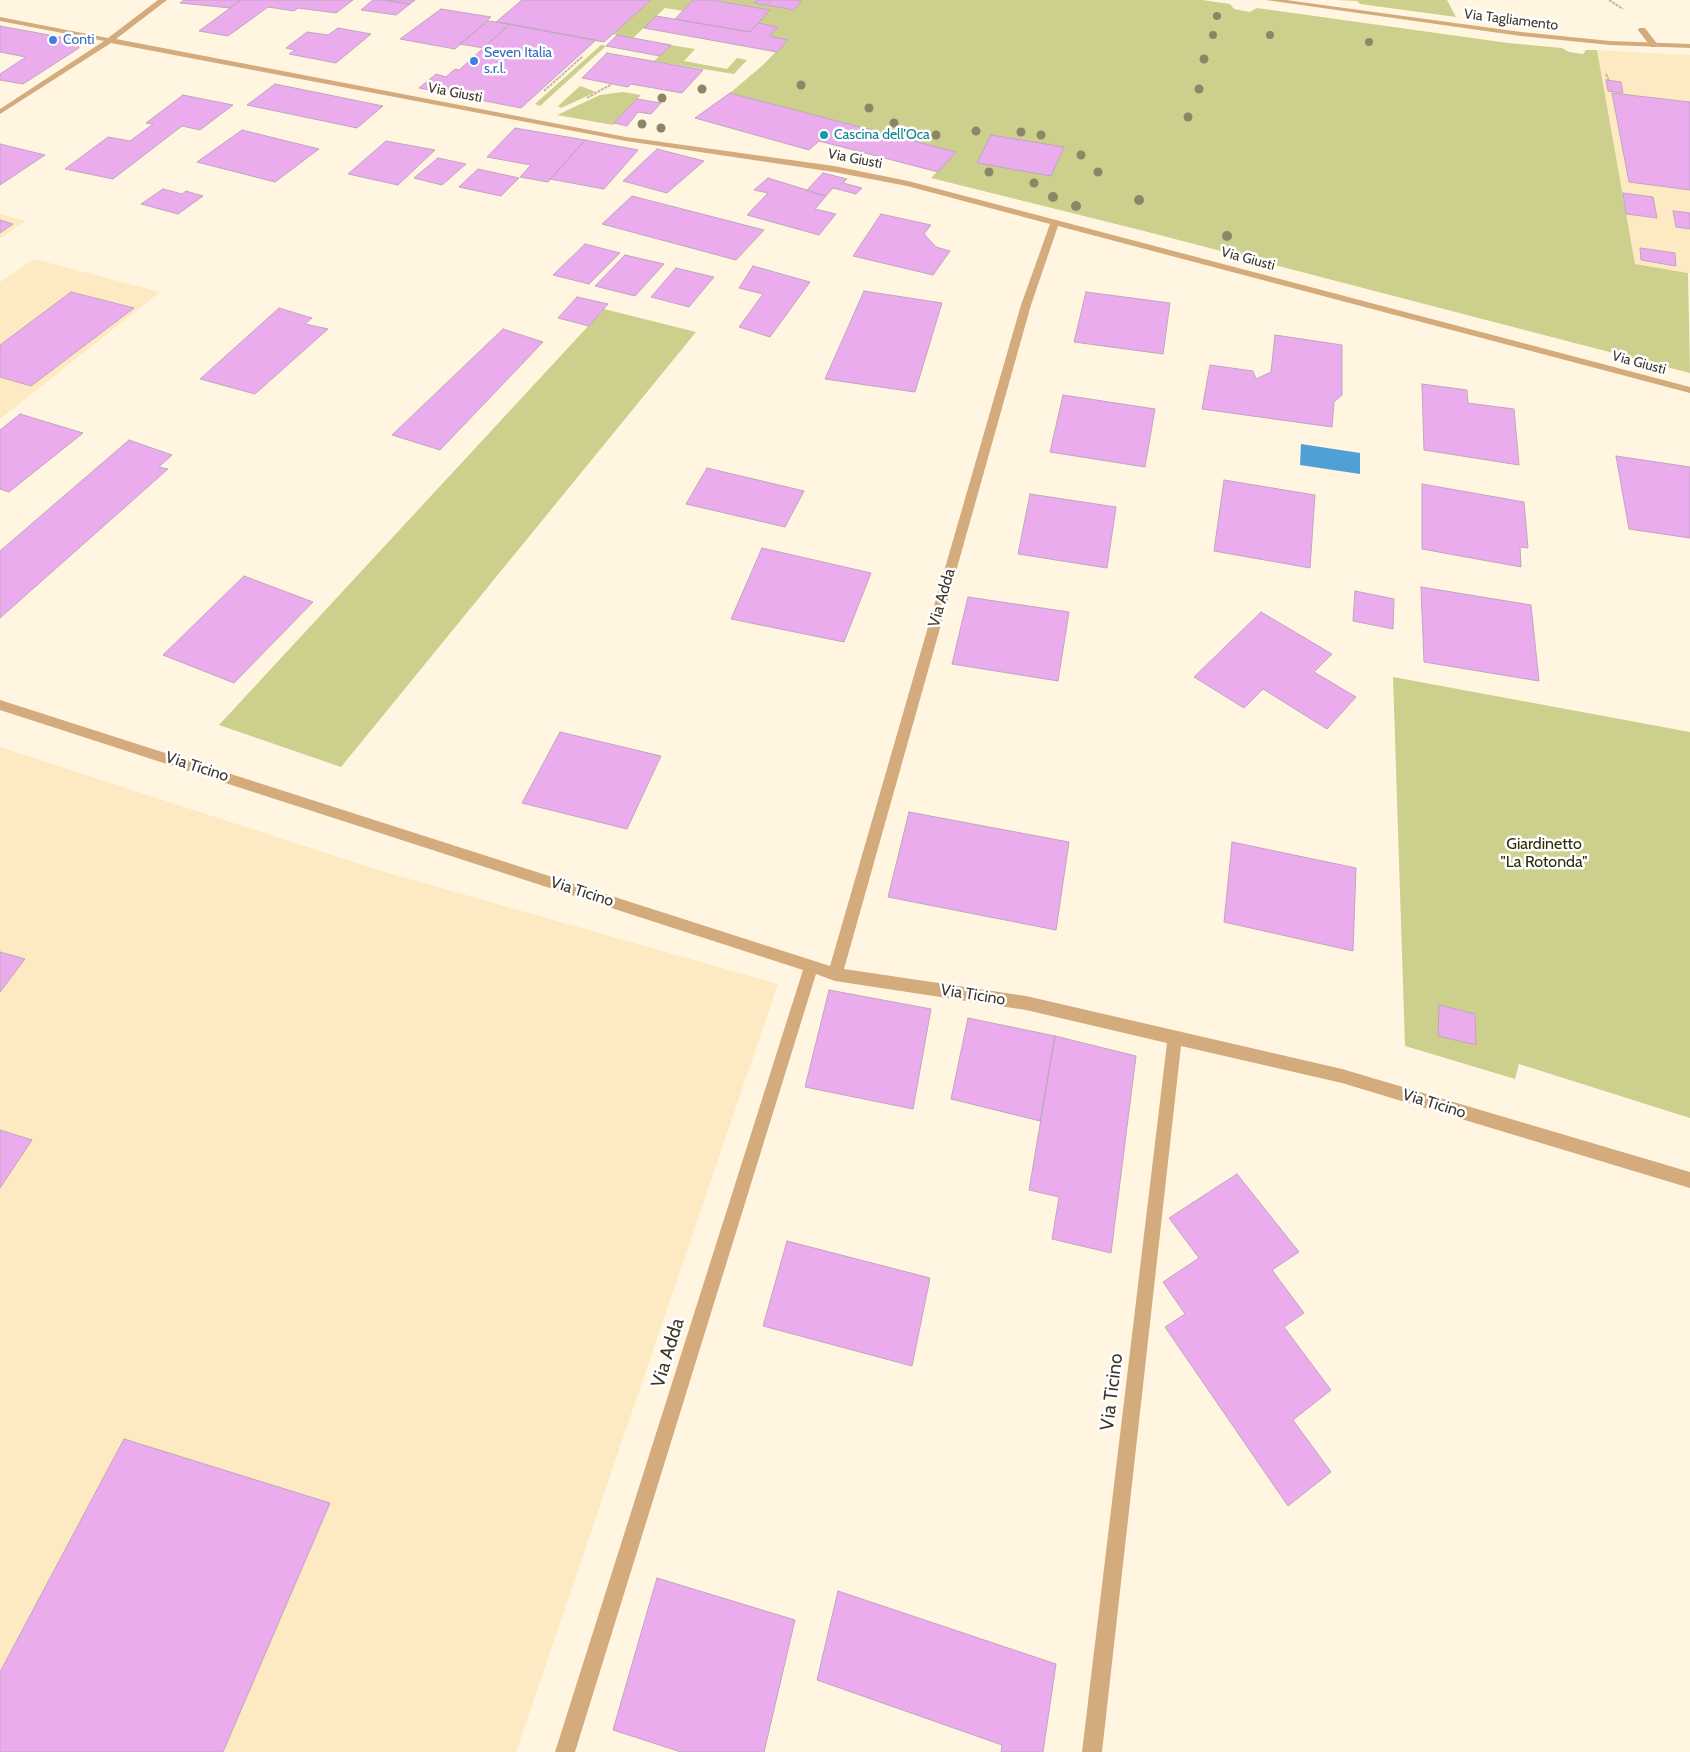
<!DOCTYPE html>
<html>
<head>
<meta charset="utf-8">
<style>
	body { margin:0 }
	canvas { display:block; background:#fff5e1 }
</style>
</head>
<body>
<canvas width="1690" height="1752"></canvas>
<script>
const ctx = document.querySelector('canvas').getContext('2d');
ctx.lineJoin = 'round';
function paint(path, color) { ctx.fillStyle = color; ctx.fill(path, 'evenodd'); }
const poly = rows => new Path2D(rows.map(r => 'M' + r).join(''));
function stroke(path, color, width, dash) { ctx.strokeStyle = color; ctx.lineWidth = width; ctx.lineCap = dash ? 'butt' : 'round'; ctx.setLineDash(dash || []); ctx.stroke(path); }
function write(font, color, halo, rows, align = 'center') {
  ctx.font = font + ' Cabin,sans-serif'; ctx.lineWidth = 5; ctx.setLineDash([]); ctx.textBaseline = 'middle'; ctx.strokeStyle = halo; ctx.fillStyle = color; for (const [text, x, y, turn = 0] of rows) {
    ctx.save(); ctx.translate(x, y); ctx.rotate((+turn || 0) * Math.PI / 180); ctx.textAlign = isNaN(turn) ? turn : align; if (halo) ctx.strokeText(text, 0, 0); ctx.fillText(text, 0, 0); ctx.restore();
  }
}
paint(poly([
	[1597,50,1690,55,1690,273,1635,264],
	[0,214,26,221,0,238],
	[34,259,160,292,0,419,0,282],
	[0,747,378,870,778,984,516,1752,0,1752]
]), '#feeac2');
paint(poly([
	[651,0,693,0,683,11,665,8,633,38,612,34],
	[712,0,757,0,755,3,793,10,801,1,795,0,1202,0,1230,4,1234,9,1250,12,1257,8,1508,43,1562,48,1569,52,1583,54,1586,50,1597,50,1635,264,1688,273,1690,373,1144,231,931,178,956,152,730,93,763,65,787,40,769,36,778,27,758,23,770,10],
	[1338,0,1447,0,1456,17,1360,4,1357,1],
	[601,45,606,46,540,106,535,104],
	[671,45,695,49,684,61,727,69,737,58,747,60,734,74,654,61],
	[580,86,596,92,561,108,558,106],
	[623,92,641,95,613,125,557,115,600,95],
	[604,309,696,332,341,767,219,725],
	[1393,677,1690,732,1690,1118,1519,1064,1515,1079,1405,1046]
]), '#cdd08c');
paint(poly([
	[1301,444,1360,453,1360,474,1300,465]
]), '#509fd5');
const building = poly([
	[184,0,241,0,230,8,180,3,184,0],
	[241,0,353,0,336,13,298,8,294,11,268,7,228,36,199,31,241,0],
	[373,0,383,0,410,4,396,15,361,10,373,0],
	[383,0,415,0,410,4,383,0],
	[522,0,651,0,604,42,496,22,522,0],
	[693,0,712,0,770,10,750,32,675,19,693,0],
	[757,0,771,0,766,5,754,3,757,0],
	[771,0,795,0,801,1,794,10,766,5,771,0],
	[441,9,491,17,455,49,400,39,441,9],
	[656,16,750,32,758,23,778,27,769,36,788,40,777,52,644,28,656,16],
	[488,21,510,24,484,48,460,44,488,21],
	[510,24,596,40,521,108,419,88,436,74,446,77,455,69,459,70,510,24],
	[0,26,76,40,79,48,23,84,0,80,0,74,26,57,0,52,0,26],
	[338,28,371,34,336,63,289,54,295,50,286,48,307,32,328,35,338,28],
	[617,35,633,38,671,45,660,56,606,46,617,35],
	[607,53,669,64,703,70,682,93,631,84,628,87,582,78,607,53],
	[1606,80,1621,82,1623,93,1608,91,1606,80],
	[275,84,383,106,357,128,247,105,275,84],
	[730,93,956,152,938,172,819,141,809,150,695,118,730,93],
	[1612,93,1690,102,1690,190,1629,182,1612,93],
	[183,95,233,105,200,130,182,126,113,179,65,169,108,137,130,141,153,124,146,123,183,95],
	[637,99,661,103,651,114,638,112,627,126,614,123,637,99],
	[515,128,585,140,548,182,520,177,531,165,487,157,515,128],
	[242,130,319,149,275,182,197,162,242,130],
	[991,135,1064,147,1051,176,977,163,991,135],
	[585,140,638,150,604,189,550,179,585,140],
	[386,141,435,150,398,185,348,174,386,141],
	[0,144,45,155,0,185,0,144],
	[657,149,704,161,667,193,623,181,657,149],
	[438,158,466,164,442,185,414,178,438,158],
	[478,169,519,178,501,196,459,187,478,169],
	[823,173,847,179,843,183,862,188,856,194,833,188,826,196,806,191,823,173],
	[768,178,826,196,815,209,836,214,819,235,747,215,768,193,754,190,768,178],
	[163,189,182,194,186,191,203,196,178,214,141,204,163,189],
	[1623,193,1653,197,1657,218,1626,214,1623,193],
	[632,196,764,230,736,260,602,224,632,196],
	[1673,211,1690,213,1690,229,1676,227,1673,211],
	[881,214,931,225,924,234,936,247,950,251,933,275,853,256,881,214],
	[0,220,13,224,0,233,0,220],
	[585,244,620,253,589,284,553,275,585,244],
	[1640,248,1675,253,1676,266,1641,260,1640,248],
	[625,255,664,264,635,296,595,286,625,255],
	[753,266,810,282,770,337,739,327,763,294,739,288,753,266],
	[676,268,714,277,689,307,651,297,676,268],
	[864,291,942,303,915,392,825,379,864,291],
	[71,292,134,308,31,386,0,377,0,345,71,292],
	[1086,292,1170,303,1163,354,1074,342,1086,292],
	[577,297,608,304,589,326,558,318,577,297],
	[279,308,312,318,305,324,328,329,255,394,200,379,279,308],
	[503,329,543,342,440,450,392,435,503,329],
	[1275,335,1342,345,1342,395,1334,402,1332,427,1202,409,1210,365,1253,371,1256,379,1271,372,1275,335],
	[1422,384,1467,390,1468,403,1514,409,1519,465,1424,450,1422,384],
	[1063,395,1155,409,1145,467,1050,452,1063,395],
	[20,414,83,433,9,492,0,489,0,430,20,414],
	[129,440,172,455,159,467,168,469,0,618,0,551,129,440],
	[1616,456,1690,467,1690,538,1629,529,1616,456],
	[707,468,804,491,785,527,686,504,707,468],
	[1224,480,1315,495,1310,568,1214,551,1224,480],
	[1422,484,1524,502,1528,548,1520,547,1521,567,1422,549,1422,484],
	[1030,494,1116,507,1107,568,1018,554,1030,494],
	[762,548,871,573,844,642,731,619,762,548],
	[244,576,313,602,234,683,163,655,244,576],
	[1421,587,1531,605,1539,681,1424,662,1421,587],
	[1355,591,1394,599,1393,629,1353,621,1355,591],
	[968,597,1069,612,1058,681,952,664,968,597],
	[1261,612,1332,654,1314,672,1356,697,1327,729,1263,689,1244,708,1194,677,1261,612],
	[560,732,661,756,627,829,522,803,560,732],
	[909,812,1069,842,1056,930,888,897,909,812],
	[1232,842,1356,868,1353,951,1224,922,1232,842],
	[0,952,25,959,0,992,0,952],
	[829,990,931,1009,913,1109,805,1087,829,990],
	[1439,1005,1475,1014,1476,1045,1438,1036,1439,1005],
	[968,1018,1055,1036,1040,1121,951,1099,968,1018],
	[1055,1036,1136,1056,1111,1253,1052,1239,1059,1197,1029,1190,1055,1036],
	[0,1130,32,1140,0,1188,0,1130],
	[1237,1174,1299,1252,1272,1270,1304,1313,1284,1327,1331,1390,1293,1420,1331,1472,1288,1506,1165,1327,1185,1314,1163,1282,1199,1258,1169,1218,1237,1174],
	[787,1241,930,1278,912,1366,763,1326,787,1241],
	[124,1439,330,1503,223,1752,0,1752,0,1672,124,1439],
	[657,1578,795,1620,764,1752,681,1752,613,1730,657,1578],
	[838,1591,1056,1664,1043,1752,1001,1752,1002,1745,817,1680,838,1591]
]);
paint(building, '#ebaced');
stroke(building, '#bfa6c0', 1);
stroke(poly([
	[1609,0,1623,9],
	[1606,74,1609,81],
	[544,91,583,56],
	[587,98,612,84]
]), '#c1b8a6', 2, [3, 1]);
paint(poly([
	[1639,28,1645,28,1658,45,1657,47,1651,47,1638,30,1639,28]
]), '#d4ab7d');
paint(poly([
	[158,0,167,0,116,39,626,137,834,166,908,181,1690,387,1690,393,1058,226,1031,305,844,969,1026,996,1342,1069,1690,1172,1690,1188,1342,1083,1181,1046,1102,1752,1082,1752,1167,1043,1026,1010,835,981,816,974,575,1752,555,1752,803,970,0,710,0,700,830,966,1021,305,1050,224,907,186,834,172,626,141,111,43,0,114,0,109,104,41,0,21,0,17,108,38,158,0],
	[1266,0,1286,0,1521,32,1610,41,1690,44,1690,48,1610,45,1521,36,1266,0]
]), '#d4ab7d');
ctx.fillStyle = '#8b8668';
for (const [x, y, r] of [
	[1217,16,4],
	[1213,35,4],
	[1270,35,4],
	[1369,42,4],
	[1204,59,4.5],
	[801,85,4.5],
	[702,89,4.5],
	[1199,89,4.5],
	[662,98,4.5],
	[869,108,4.5],
	[1188,117,4.5],
	[894,123,4.5],
	[642,124,4.5],
	[661,128,4.5],
	[976,131,4.5],
	[1021,132,4.5],
	[936,135,4.5],
	[1041,135,4.5],
	[1081,155,4.5],
	[989,172,4.5],
	[1098,172,4.5],
	[1034,183,4.5],
	[1053,197,5],
	[1139,200,5],
	[1076,206,5],
	[1227,236,5]
]) { ctx.beginPath(); ctx.arc(x, y, r, 0, 2 * Math.PI); ctx.fill(); }
for (const [x, y, r, color] of [
	[53,40,5,"#3f7fe0"],
	[474,61,5,"#3f7fe0"],
	[824,135,5,"#0f9aa8"]
]) { const dot = new Path2D(); dot.arc(x, y, r, 0, 2 * Math.PI); ctx.fillStyle = color; ctx.fill(dot); stroke(dot, '#fff', 2); }
write('14px', '#3d372a', '#fff', [
	["Via Tagliamento",1511,20,7],
	["Via Giusti",455,93,11],
	["Via Giusti",855,159,11],
	["Via Giusti",1248,259,15],
	["Via Giusti",1639,363,15]
]);
write('14px', '#366cbe', '#fff', [
	["Conti",63,40],
	["Seven Italia",484,53],
	["s.r.l.",484,69]
], 'left');
write('14px', '#0d838f', '#fff', [
	["Cascina dell'Oca",834,135]
], 'left');
write('16px', '#3d372a', '#fff', [
	["Via Adda",942,598,-74],
	["Via Ticino",197,767,18],
	["Via Ticino",582,892,18],
	["Via Ticino",973,995,9],
	["Via Ticino",1434,1104,17]
]);
write('16px', '#2c2c05', '#fff', [
	["Giardinetto",1544,844],
	["\"La Rotonda\"",1544,862]
]);
write('19px', '#3d372a', '#fff', [
	["Via Adda",668,1353,-73],
	["Via Ticino",1112,1392,-83]
]);
</script>
</body>
</html>
